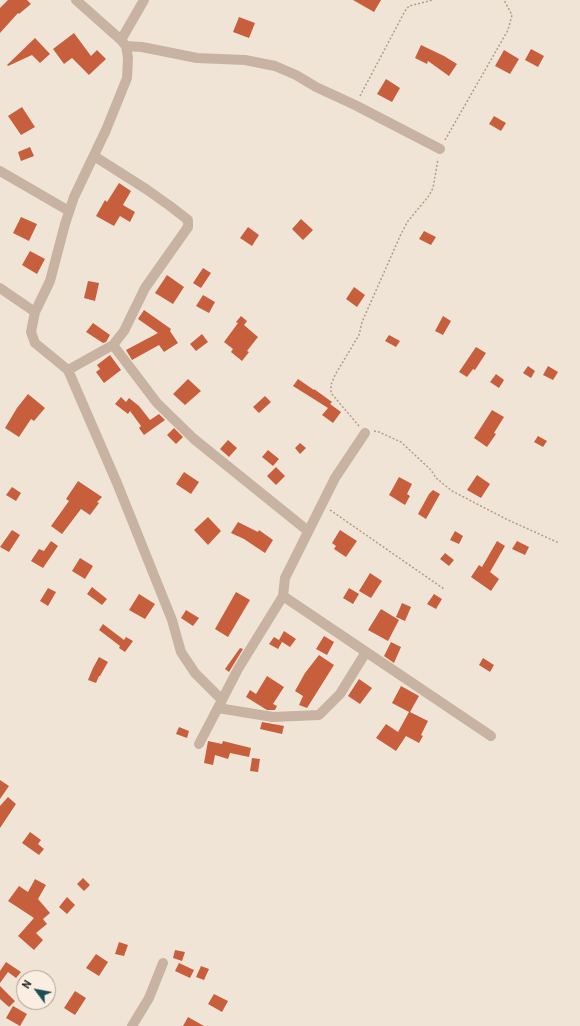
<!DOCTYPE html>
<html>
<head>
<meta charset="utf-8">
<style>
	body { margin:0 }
	#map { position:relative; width:580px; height:1026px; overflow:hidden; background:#f0e4d6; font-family:Barlow,sans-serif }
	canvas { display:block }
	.north { position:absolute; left:16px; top:970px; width:40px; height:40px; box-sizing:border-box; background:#f9eee1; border:1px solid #aa9f95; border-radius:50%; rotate:302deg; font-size:11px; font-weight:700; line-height:16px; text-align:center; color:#332924 }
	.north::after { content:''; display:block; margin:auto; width:14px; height:18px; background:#1a5054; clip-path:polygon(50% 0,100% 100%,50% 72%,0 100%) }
</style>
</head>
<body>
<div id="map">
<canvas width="580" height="1026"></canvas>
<div class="north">N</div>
</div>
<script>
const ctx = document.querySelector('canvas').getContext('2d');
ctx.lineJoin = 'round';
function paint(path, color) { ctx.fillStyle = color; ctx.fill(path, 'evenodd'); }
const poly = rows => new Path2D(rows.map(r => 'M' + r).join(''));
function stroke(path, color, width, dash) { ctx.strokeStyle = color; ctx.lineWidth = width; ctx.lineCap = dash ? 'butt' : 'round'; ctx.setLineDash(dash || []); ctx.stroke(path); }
paint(poly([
	[8,0,27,0,31,4,19,14,18,13,0,33,0,8],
	[353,0,381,0,374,12],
	[239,17,255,23,249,38,233,32],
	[74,33,91,56,97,50,106,59,89,75,72,58,64,64,53,49],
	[35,38,50,54,40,63,32,55,8,66,7,65],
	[421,45,444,56,457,64,449,76,428,61,427,64,415,58],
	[531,49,544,56,538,67,525,60],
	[504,50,519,59,510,74,495,66],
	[386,79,400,88,392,102,377,94],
	[22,107,35,127,21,135,8,116],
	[494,116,506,123,501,131,489,124],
	[30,147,34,156,21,161,18,152],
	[119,183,131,191,123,205,135,212,130,222,120,216,114,226,96,216,105,200,107,202],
	[21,217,37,224,29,241,13,233],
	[301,219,313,230,303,240,292,229],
	[248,227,259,235,252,246,240,238],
	[424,231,436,237,431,245,419,239],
	[30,251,45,259,37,274,22,265],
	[203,268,211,273,201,288,193,283],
	[167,275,184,287,173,304,155,293],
	[88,281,99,283,95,301,84,298],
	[354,287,365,295,357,307,346,299],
	[203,295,215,302,209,313,196,306],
	[144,310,171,329,170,331,178,343,164,352,159,345,132,360,126,350,158,333,138,319],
	[241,316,247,321,244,325,258,337,247,351,249,352,242,361,231,352,233,349,224,342,238,323,236,322],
	[443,316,451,321,443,335,435,331],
	[93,323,110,335,106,342,103,343,86,332],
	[202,334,208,342,196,351,190,344],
	[389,335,400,341,396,347,385,341],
	[476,347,486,353,475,370,473,369,467,377,459,372],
	[110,355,121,370,104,383,96,372,100,369,97,365],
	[528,366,535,371,531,378,523,373],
	[548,366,558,372,553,380,543,375],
	[496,374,504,380,499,388,490,382],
	[188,379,201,391,185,405,173,394],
	[298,379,314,390,314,389,332,402,330,404,341,412,333,423,322,415,328,408,293,386],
	[28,394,45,408,34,421,31,419,19,437,5,428,17,408],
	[265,396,271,402,259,413,253,407],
	[121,397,126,402,129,398,139,406,150,420,159,414,165,420,144,435,139,428,141,426,130,411,128,414,115,404],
	[492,410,504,417,494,433,496,434,487,447,474,438],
	[174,428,183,437,176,444,167,435],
	[538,436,547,441,543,447,534,442],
	[228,440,237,448,229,457,220,449],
	[300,443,306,448,300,454,295,448],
	[268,450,279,459,273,466,262,457],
	[276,467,285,476,276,485,267,476],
	[184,472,199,482,191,494,176,484],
	[477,475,490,484,481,498,467,490],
	[399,477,412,484,407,494,410,496,405,505,389,495],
	[78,481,102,497,97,502,99,503,90,515,81,509,62,534,51,526,69,501,66,499],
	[12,487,21,493,16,501,6,495],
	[433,490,440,494,426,519,418,514,429,494],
	[208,517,221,531,208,545,194,530],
	[238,522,258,532,259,530,273,540,265,553,244,539,231,533],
	[12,530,20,535,9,552,0,547],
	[340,530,357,541,346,557,334,549,336,546,332,543],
	[455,531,463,536,459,544,450,540],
	[51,541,58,546,43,568,31,561,39,549,44,551],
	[497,541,505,546,490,572,499,579,491,591,471,577,479,565,482,567],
	[517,541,529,547,525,555,512,549],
	[445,553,454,560,449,566,440,559],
	[80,558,93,566,85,579,72,571],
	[370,573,382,581,371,598,359,591],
	[92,587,107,599,102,605,87,594],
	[48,588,56,592,48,606,40,601],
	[349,588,359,594,353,604,343,598],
	[236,592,250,600,228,637,215,629],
	[139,594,155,604,145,619,129,610],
	[434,594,442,599,436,609,427,604],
	[402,603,411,607,405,621,396,617],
	[381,609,399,620,388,641,368,630],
	[186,610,199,618,193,626,181,618],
	[103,624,124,640,126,637,133,641,125,652,119,648,120,646,99,630],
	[284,631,296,639,290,647,279,640],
	[324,636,334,642,327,655,316,649],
	[274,637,282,642,278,649,269,644],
	[391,642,401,647,394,663,384,656],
	[240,648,243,649,229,672,225,669],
	[319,655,334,665,307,708,299,705,303,696,295,691,305,673],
	[99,657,108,662,100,676,99,676,96,683,88,680,93,668],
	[483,658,494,665,490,672,479,665],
	[267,676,284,687,273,704,277,706,275,710,267,710,246,697,250,690,256,694],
	[359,679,372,688,360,704,348,696],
	[401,686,419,696,410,712,428,721,421,735,423,736,419,743,406,736,396,751,376,738,386,724,398,732,409,712,392,703],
	[262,722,284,726,282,734,260,729],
	[179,727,189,731,187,738,176,734],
	[208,741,222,744,223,741,251,748,249,757,230,753,228,759,215,755,213,765,204,763],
	[252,758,260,759,258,772,250,771],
	[0,780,9,786,0,799],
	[8,797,16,804,0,828,0,806],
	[30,832,41,840,38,844,44,849,39,855,22,843],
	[83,878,90,885,84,891,77,884],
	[35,879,46,885,38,899,50,913,43,919,47,924,36,933,43,940,34,950,18,936,34,918,8,901,19,886,28,892],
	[67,897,75,905,67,914,59,907],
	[119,942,128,945,124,956,115,954],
	[175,950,185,952,182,961,173,958],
	[96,954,108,962,99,976,86,968],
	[6,962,21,972,16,978,8,972,0,983,0,971],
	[179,963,194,970,190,978,175,971],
	[201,966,209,969,204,980,196,977],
	[0,986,15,1001,9,1007,0,999],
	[75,991,86,998,75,1015,64,1008],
	[214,994,228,1001,222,1012,208,1004],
	[13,1006,27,1014,20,1026,6,1018],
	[188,1017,204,1026,183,1026]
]), '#c75f3d');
stroke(poly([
	[360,96,405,11,409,6,433,0],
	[445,140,508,30,512,15,504,0],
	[359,426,331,393,331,385,335,375,359,335,362,322,401,234,408,221,428,197,433,188,438,159],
	[374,431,379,432,401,442,431,470,436,478,452,491,506,519,559,543],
	[330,510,444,589]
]), '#b49d8c', 1.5, [2, 2]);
stroke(poly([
	[76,0,121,40,126,46,128,58,127,78,106,130,74,197,65,224,50,281,35,312,31,332,35,343,68,370,117,483,172,620,181,652,195,673,222,700,199,744],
	[121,40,144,0],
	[126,46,142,47,197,58,245,60,275,66,296,75,316,87,355,105,440,149],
	[0,171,69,211],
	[0,288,35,312],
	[113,345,157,403,194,439,308,531],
	[68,370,113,345,124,331,145,288,188,227,188,220,170,206,146,189,94,156],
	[283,596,491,736],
	[222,700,238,669,283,596,285,578,335,478,365,433],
	[218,708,273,717,319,715,340,694,366,652],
	[132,1026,149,998,163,963]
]), '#c8b3a2', 10);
</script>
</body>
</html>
